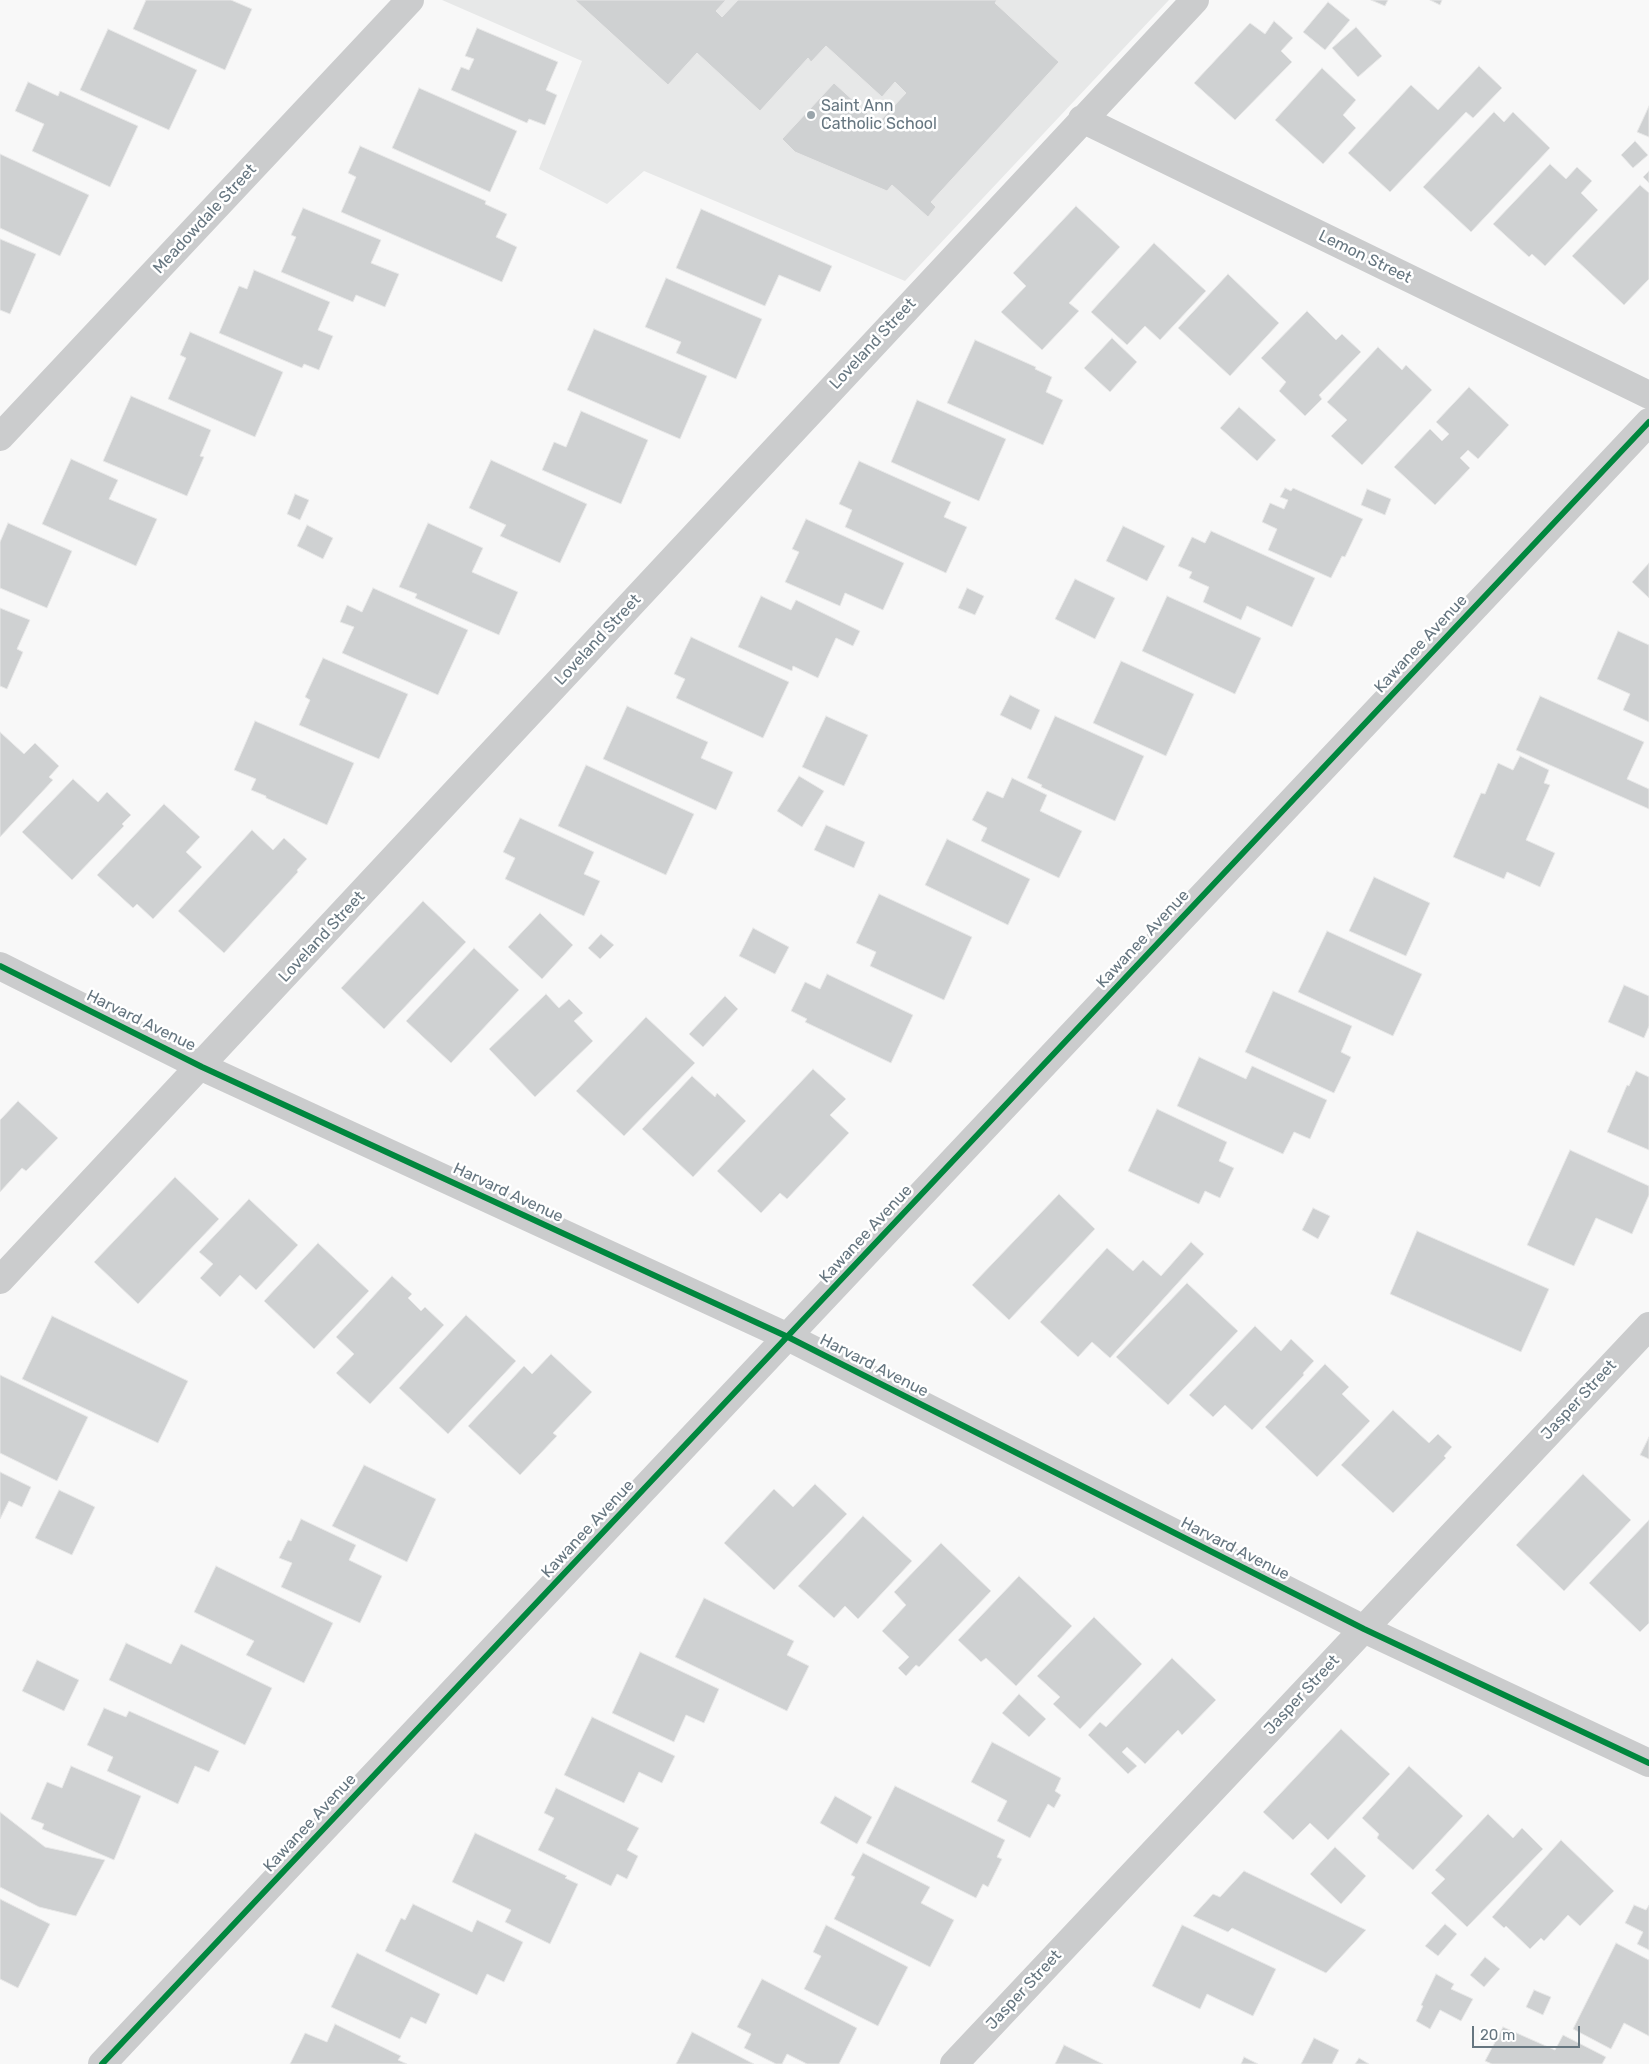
<!DOCTYPE html>
<html>
<head>
<meta charset="utf-8">
<style>
	body { margin:0 }
	#map { position:relative; width:1649px; height:2064px; overflow:hidden; background:#f8f8f8; font-family:Rubik,sans-serif }
	canvas { display:block }
	.scale { position:absolute; left:1472px; top:2026px; width:108px; height:22px; box-sizing:border-box; border:2px solid #667680; border-top:0; padding-left:6px; font-size:15px; line-height:18px; white-space:nowrap; color:#667680; -webkit-text-stroke:4px #fff; paint-order:stroke }
</style>
</head>
<body>
<div id="map">
<canvas width="1649" height="2064"></canvas>
<div class="scale">20 m</div>
</div>
<script>
const ctx = document.querySelector('canvas').getContext('2d');
ctx.lineJoin = 'round';
function paint(path, color) { ctx.fillStyle = color; ctx.fill(path, 'evenodd'); }
const poly = rows => new Path2D(rows.map(r => 'M' + r).join(''));
function stroke(path, color, width, dash) { ctx.strokeStyle = color; ctx.lineWidth = width; ctx.lineCap = dash ? 'butt' : 'round'; ctx.setLineDash(dash || []); ctx.stroke(path); }
function write(font, color, halo, rows, align = 'center') {
  ctx.font = font + ' Rubik,sans-serif'; ctx.lineWidth = 5; ctx.setLineDash([]); ctx.textBaseline = 'middle'; ctx.strokeStyle = halo; ctx.fillStyle = color; for (const [text, x, y, turn = 0] of rows) {
    ctx.save(); ctx.translate(x, y); ctx.rotate((+turn || 0) * Math.PI / 180); ctx.textAlign = isNaN(turn) ? turn : align; if (halo) ctx.strokeText(text, 0, 0); ctx.fillText(text, 0, 0); ctx.restore();
  }
}
paint(poly([
	[442,0,1169,0,905,281,644,171,607,204,539,169,582,61]
]), '#e7e8e8');
const building = poly([
	[146,0,231,0,252,9,225,70,133,29,146,0],
	[575,0,726,0,716,11,722,17,738,0,997,0,995,3,1059,62,931,202,936,207,928,217,892,185,887,191,795,152,782,139,834,83,878,123,906,93,895,82,882,97,826,46,811,62,808,58,760,111,697,53,668,85,575,0],
	[1371,0,1388,0,1385,6,1371,0],
	[1430,0,1442,0,1440,5,1430,0],
	[1328,2,1350,20,1325,50,1303,32,1328,2],
	[1274,21,1293,38,1281,51,1292,62,1235,120,1194,83,1250,23,1265,34,1274,21],
	[1356,27,1382,56,1358,77,1332,48,1356,27],
	[477,28,558,62,546,90,557,95,545,125,529,119,527,123,451,90,461,67,469,70,474,59,465,56,477,28],
	[108,29,197,70,169,130,80,90,108,29],
	[1479,66,1502,88,1473,118,1466,112,1390,192,1348,153,1411,85,1438,110,1479,66],
	[1322,68,1356,100,1343,115,1356,128,1323,164,1275,120,1322,68],
	[28,82,58,96,60,91,138,126,110,187,32,151,44,124,15,111,28,82],
	[419,88,517,131,490,192,392,148,419,88],
	[1649,106,1649,137,1637,132,1649,106],
	[1494,112,1504,122,1513,112,1550,148,1471,232,1423,187,1494,112],
	[1635,141,1648,155,1633,168,1621,155,1635,141],
	[360,146,486,201,485,204,507,214,496,237,517,247,502,282,341,212,356,177,348,173,360,146],
	[0,154,89,195,60,256,0,228,0,154],
	[1550,164,1566,179,1577,167,1592,181,1581,193,1598,210,1545,266,1532,254,1529,257,1493,224,1550,164],
	[1649,171,1649,183,1643,177,1649,171],
	[1640,185,1649,193,1649,279,1624,305,1572,256,1640,185],
	[1076,206,1120,247,1069,303,1079,311,1042,350,1001,312,1026,286,1013,273,1076,206],
	[303,208,381,240,371,263,399,274,385,307,356,295,353,302,281,272,296,237,291,235,303,208],
	[701,209,832,266,820,292,779,275,765,306,676,268,701,209],
	[0,239,36,254,10,314,0,310,0,239],
	[1154,243,1206,291,1160,340,1145,326,1127,345,1091,312,1154,243],
	[254,270,330,302,318,330,333,336,319,370,304,364,302,368,219,333,239,286,247,289,254,270],
	[1228,274,1279,323,1230,376,1178,328,1228,274],
	[666,278,762,319,736,379,676,353,681,342,645,327,666,278],
	[1307,311,1336,340,1342,334,1361,352,1319,395,1322,399,1305,416,1279,391,1286,382,1261,358,1307,311],
	[594,329,707,376,680,439,567,390,594,329],
	[190,332,283,372,255,437,168,399,186,358,180,355,190,332],
	[1112,338,1137,362,1110,392,1084,368,1112,338],
	[975,340,1036,367,1035,369,1052,377,1046,392,1063,400,1043,445,947,403,975,340],
	[1378,347,1402,370,1406,365,1432,390,1362,465,1331,436,1347,420,1327,402,1378,347],
	[1469,387,1509,425,1478,459,1468,450,1460,458,1470,468,1435,505,1394,467,1430,429,1442,441,1449,434,1436,422,1469,387],
	[131,396,211,430,200,456,204,457,187,496,103,461,131,396],
	[917,400,1006,439,979,501,891,462,917,400],
	[1239,407,1276,440,1257,461,1220,428,1239,407],
	[581,411,648,440,621,504,542,470,554,442,566,447,581,411],
	[71,459,118,480,109,499,157,519,136,566,42,524,71,459],
	[491,460,587,504,560,563,500,536,506,525,469,508,491,460],
	[859,461,951,502,944,517,967,527,946,573,845,527,852,510,839,504,859,461],
	[1285,488,1291,491,1293,488,1363,519,1345,557,1342,556,1331,578,1268,550,1277,529,1262,522,1270,503,1284,509,1288,500,1280,497,1285,488],
	[1367,489,1391,499,1385,515,1361,505,1367,489],
	[295,494,309,500,300,520,287,514,295,494],
	[806,519,904,563,883,610,845,593,840,606,785,582,799,552,792,549,806,519],
	[8,523,72,551,47,608,0,588,0,542,8,523],
	[428,523,483,548,472,572,518,592,499,635,415,598,417,594,399,587,428,523],
	[307,525,333,538,323,559,297,546,307,525],
	[1123,526,1165,546,1147,581,1106,561,1123,526],
	[1211,531,1315,578,1292,627,1247,606,1241,620,1203,602,1209,587,1189,578,1192,572,1178,566,1192,537,1205,543,1211,531],
	[1649,563,1649,598,1632,582,1649,563],
	[1075,579,1115,598,1095,639,1055,619,1075,579],
	[373,588,468,630,438,695,342,653,354,627,340,622,347,605,362,612,373,588],
	[967,588,984,596,975,615,958,608,967,588],
	[761,596,791,610,796,600,860,631,853,646,836,638,818,678,793,666,792,671,738,647,761,596],
	[1167,596,1261,638,1235,694,1142,651,1167,596],
	[0,608,30,620,17,649,23,652,7,689,0,686,0,608],
	[1618,631,1649,645,1649,722,1623,710,1630,694,1597,679,1618,631],
	[691,637,789,682,763,738,676,698,685,679,674,674,691,637],
	[323,658,408,694,379,759,299,725,310,700,305,697,323,658],
	[1121,661,1194,694,1166,756,1093,723,1121,661],
	[1010,695,1040,710,1031,730,1000,715,1010,695],
	[1540,696,1644,742,1627,779,1649,789,1649,809,1516,750,1540,696],
	[627,706,708,742,701,758,733,772,716,810,603,759,627,706],
	[826,716,868,735,844,786,802,767,826,716],
	[1055,716,1144,756,1115,821,1041,787,1042,785,1027,778,1055,716],
	[255,721,354,763,327,825,266,798,266,796,251,790,256,779,234,770,255,721],
	[0,732,24,754,35,743,59,766,49,777,53,780,0,837,0,732],
	[1520,756,1549,770,1544,783,1550,785,1526,840,1555,853,1540,887,1507,872,1504,879,1453,857,1481,793,1485,794,1498,763,1513,770,1520,756],
	[586,765,694,814,666,875,558,826,586,765],
	[799,776,824,791,802,827,777,811,799,776],
	[1012,778,1047,795,1040,811,1082,831,1059,878,981,841,987,828,972,820,987,791,1003,798,1012,778],
	[73,779,98,802,107,792,131,815,122,824,124,826,72,880,22,832,73,779],
	[164,804,200,837,186,852,202,867,153,919,137,904,133,908,97,875,164,804],
	[520,818,594,852,584,874,600,881,584,916,505,879,515,858,503,852,520,818],
	[826,825,865,842,854,868,814,850,826,825],
	[252,830,273,850,284,838,307,859,297,870,298,872,224,953,178,911,252,830],
	[947,839,1030,879,1008,925,925,885,947,839],
	[1374,877,1430,903,1406,956,1349,931,1374,877],
	[879,894,972,937,944,1000,870,966,876,952,856,943,879,894],
	[423,901,466,942,384,1029,341,988,423,901],
	[540,913,573,945,542,979,508,947,540,913],
	[753,928,789,947,775,974,739,956,753,928],
	[1327,931,1422,974,1393,1036,1298,992,1327,931],
	[601,934,614,945,600,959,588,948,601,934],
	[474,948,519,990,451,1063,406,1021,474,948],
	[827,974,913,1015,891,1063,805,1022,807,1019,791,1011,805,982,820,989,827,974],
	[1624,985,1649,996,1649,1026,1644,1038,1608,1022,1624,985],
	[1273,991,1352,1026,1341,1052,1351,1057,1334,1093,1245,1052,1273,991],
	[546,994,559,1008,569,999,583,1013,574,1021,593,1041,535,1097,489,1049,546,994],
	[725,996,738,1009,703,1047,689,1034,725,996],
	[646,1017,695,1063,624,1136,576,1091,646,1017],
	[1199,1057,1246,1079,1252,1066,1327,1100,1310,1139,1294,1132,1283,1154,1177,1106,1199,1057],
	[813,1069,846,1099,830,1115,849,1133,787,1199,780,1193,761,1213,717,1171,813,1069],
	[1636,1071,1649,1077,1649,1150,1607,1132,1627,1085,1629,1086,1636,1071],
	[692,1076,715,1097,717,1093,746,1121,693,1177,642,1129,692,1076],
	[18,1101,58,1138,26,1171,22,1168,0,1192,0,1120,18,1101],
	[1157,1109,1227,1142,1219,1161,1234,1168,1220,1198,1205,1191,1199,1204,1128,1171,1157,1109],
	[1570,1150,1649,1186,1649,1195,1632,1234,1596,1218,1574,1266,1527,1245,1570,1150],
	[175,1177,219,1219,138,1304,94,1262,175,1177],
	[1059,1194,1095,1229,1009,1320,972,1285,1059,1194],
	[249,1199,298,1245,256,1290,240,1275,220,1297,200,1278,213,1264,199,1252,249,1199],
	[1313,1208,1330,1216,1318,1239,1302,1230,1313,1208],
	[1417,1231,1549,1289,1521,1352,1390,1294,1417,1231],
	[1191,1242,1204,1254,1110,1358,1092,1342,1078,1357,1040,1322,1107,1248,1133,1271,1143,1260,1161,1276,1191,1242],
	[318,1243,369,1291,314,1349,264,1301,318,1243],
	[392,1276,412,1294,408,1298,421,1311,425,1307,444,1325,370,1404,336,1373,354,1354,336,1337,392,1276],
	[1187,1283,1238,1331,1168,1405,1116,1357,1187,1283],
	[466,1315,516,1361,448,1434,399,1388,466,1315],
	[52,1316,188,1381,158,1443,22,1379,52,1316],
	[1255,1326,1281,1351,1291,1339,1314,1361,1303,1373,1304,1375,1252,1430,1225,1405,1213,1417,1189,1395,1255,1326],
	[551,1354,592,1392,553,1433,557,1436,520,1475,468,1426,524,1366,532,1374,551,1354],
	[1325,1364,1349,1387,1342,1394,1370,1421,1317,1477,1265,1427,1325,1364],
	[0,1375,88,1417,57,1481,0,1453,0,1375],
	[1393,1410,1429,1443,1438,1434,1452,1447,1444,1456,1446,1458,1393,1513,1341,1465,1393,1410],
	[1649,1437,1649,1459,1640,1455,1649,1437],
	[364,1465,436,1499,407,1562,332,1526,364,1465],
	[0,1472,31,1487,22,1507,9,1501,0,1519,0,1472],
	[1583,1474,1631,1520,1564,1591,1516,1545,1583,1474],
	[815,1484,847,1514,774,1590,724,1543,774,1489,793,1507,815,1484],
	[59,1490,95,1507,72,1555,35,1538,59,1490],
	[863,1516,912,1561,858,1619,845,1606,834,1618,798,1586,863,1516],
	[301,1519,356,1545,349,1560,382,1576,360,1623,281,1587,292,1563,279,1558,288,1540,291,1541,301,1519],
	[1649,1520,1649,1623,1640,1632,1589,1583,1649,1520],
	[941,1543,991,1591,919,1667,916,1665,906,1676,898,1668,909,1657,882,1631,906,1605,894,1592,941,1543],
	[216,1566,333,1623,304,1683,246,1655,254,1641,194,1612,216,1566],
	[1019,1576,1072,1626,1016,1686,986,1658,981,1662,958,1640,1019,1576],
	[704,1598,794,1641,787,1655,809,1666,787,1711,675,1657,704,1598],
	[1094,1617,1142,1664,1080,1729,1053,1704,1060,1697,1037,1676,1094,1617],
	[126,1643,171,1664,181,1644,272,1688,245,1745,109,1680,126,1643],
	[640,1652,719,1689,704,1723,686,1715,674,1742,612,1713,640,1652],
	[1172,1658,1216,1700,1182,1735,1178,1730,1145,1764,1127,1747,1122,1752,1137,1766,1128,1774,1088,1735,1100,1722,1106,1727,1172,1658],
	[37,1660,79,1680,64,1711,22,1691,37,1660],
	[1019,1694,1046,1719,1029,1737,1002,1713,1019,1694],
	[104,1708,126,1717,129,1711,219,1751,209,1772,195,1766,178,1804,107,1771,113,1757,87,1745,104,1708],
	[592,1717,675,1756,662,1783,639,1772,624,1803,564,1775,592,1717],
	[1341,1729,1390,1774,1328,1840,1310,1823,1293,1840,1263,1812,1341,1729],
	[992,1742,1061,1778,1055,1791,1061,1795,1054,1808,1048,1804,1030,1838,997,1821,1007,1801,971,1782,992,1742],
	[71,1766,141,1796,114,1860,42,1829,44,1824,31,1819,47,1782,62,1788,71,1766],
	[1409,1766,1463,1816,1413,1870,1377,1838,1379,1834,1362,1818,1409,1766],
	[895,1786,1005,1840,997,1857,1002,1859,988,1887,983,1884,976,1898,866,1843,895,1786],
	[556,1788,639,1828,627,1850,638,1856,627,1879,617,1874,611,1886,538,1850,554,1818,544,1813,556,1788],
	[835,1796,872,1817,857,1844,820,1823,835,1796],
	[0,1812,45,1847,105,1860,76,1916,39,1907,0,1887,0,1812],
	[1488,1814,1513,1838,1522,1828,1543,1849,1467,1927,1431,1893,1445,1879,1435,1870,1488,1814],
	[475,1833,567,1876,565,1878,578,1884,550,1944,505,1922,511,1910,452,1882,475,1833],
	[1561,1840,1614,1891,1580,1926,1568,1915,1544,1941,1541,1938,1530,1949,1506,1926,1504,1928,1492,1917,1561,1840],
	[1335,1847,1366,1876,1341,1904,1310,1874,1335,1847],
	[863,1853,930,1887,921,1903,954,1920,930,1967,834,1919,855,1877,851,1875,863,1853],
	[1244,1871,1366,1930,1326,1973,1232,1928,1228,1932,1193,1916,1213,1894,1220,1897,1244,1871],
	[0,1899,50,1924,18,1988,0,1979,0,1899],
	[413,1904,472,1932,477,1920,523,1942,504,1982,487,1974,477,1995,385,1951,401,1918,405,1920,413,1904],
	[1634,1905,1646,1910,1649,1905,1649,1950,1637,1944,1643,1932,1625,1923,1634,1905],
	[1445,1924,1457,1934,1438,1956,1425,1946,1445,1924],
	[826,1925,908,1967,878,2026,804,1989,821,1956,813,1952,826,1925],
	[1182,1925,1276,1969,1253,2016,1207,1994,1200,2009,1152,1986,1182,1925],
	[1616,1943,1649,1960,1649,2036,1624,2023,1611,2049,1573,2029,1616,1943],
	[357,1953,440,1994,426,2024,411,2017,400,2039,331,2007,357,1953],
	[1485,1957,1500,1969,1484,1987,1470,1975,1485,1957],
	[1436,1974,1454,1984,1451,1989,1473,1999,1461,2021,1440,2010,1430,2029,1416,2021,1423,2006,1421,2005,1436,1974],
	[762,1979,857,2028,839,2064,807,2064,787,2054,782,2064,776,2064,744,2048,751,2034,737,2027,762,1979],
	[1534,1990,1551,1997,1543,2015,1526,2007,1534,1990],
	[335,2024,401,2056,398,2060,407,2064,290,2064,305,2033,327,2042,335,2024],
	[1503,2027,1555,2050,1563,2035,1606,2057,1602,2064,1492,2064,1485,2061,1503,2027],
	[692,2032,754,2064,676,2064,692,2032],
	[1314,2038,1339,2050,1332,2064,1301,2064,1314,2038],
	[1064,2045,1103,2064,1055,2064,1064,2045],
	[1244,2057,1258,2064,1241,2064,1244,2057],
	[1359,2058,1369,2064,1355,2064,1359,2058]
]);
paint(building, '#cfd1d2');
stroke(building, '#e8e8e8', 1);
stroke(poly([
	[1082,119,1649,395],
	[0,437,410,0],
	[0,966,202,1067,788,1337,1364,1629,1649,1763],
	[0,1280,1195,0],
	[102,2064,1649,422],
	[954,2064,1649,1326]
]), '#cbcccd', 28);
stroke(poly([
	[0,966,202,1067,788,1337,1364,1629,1649,1763],
	[102,2064,1649,422]
]), '#00873e', 6);
for (const [x, y, r, color] of [
	[811,115,5,"#99a4aa"]
]) { const dot = new Path2D(); dot.arc(x, y, r, 0, 2 * Math.PI); ctx.fillStyle = color; ctx.fill(dot); stroke(dot, '#fff', 2); }
write('16px', '#667680', '#fff', [
	["Saint Ann",821,106],
	["Catholic School",821,124]
], 'left');
write('16px', '#667680', '#fff', [
	["Meadowdale Street",205,219,-47],
	["Lemon Street",1365,257,26],
	["Loveland Street",873,344,-47],
	["Loveland Street",598,640,-47],
	["Kawanee Avenue",1421,644,-47],
	["Loveland Street",322,937,-47],
	["Kawanee Avenue",1143,939,-47],
	["Harvard Avenue",141,1021,26],
	["Harvard Avenue",508,1193,25],
	["Kawanee Avenue",866,1234,-47],
	["Harvard Avenue",874,1366,27],
	["Jasper Street",1579,1400,-47],
	["Kawanee Avenue",588,1529,-47],
	["Harvard Avenue",1235,1549,27],
	["Jasper Street",1302,1695,-47],
	["Kawanee Avenue",310,1823,-47],
	["Jasper Street",1024,1990,-47]
]);
</script>
</body>
</html>
